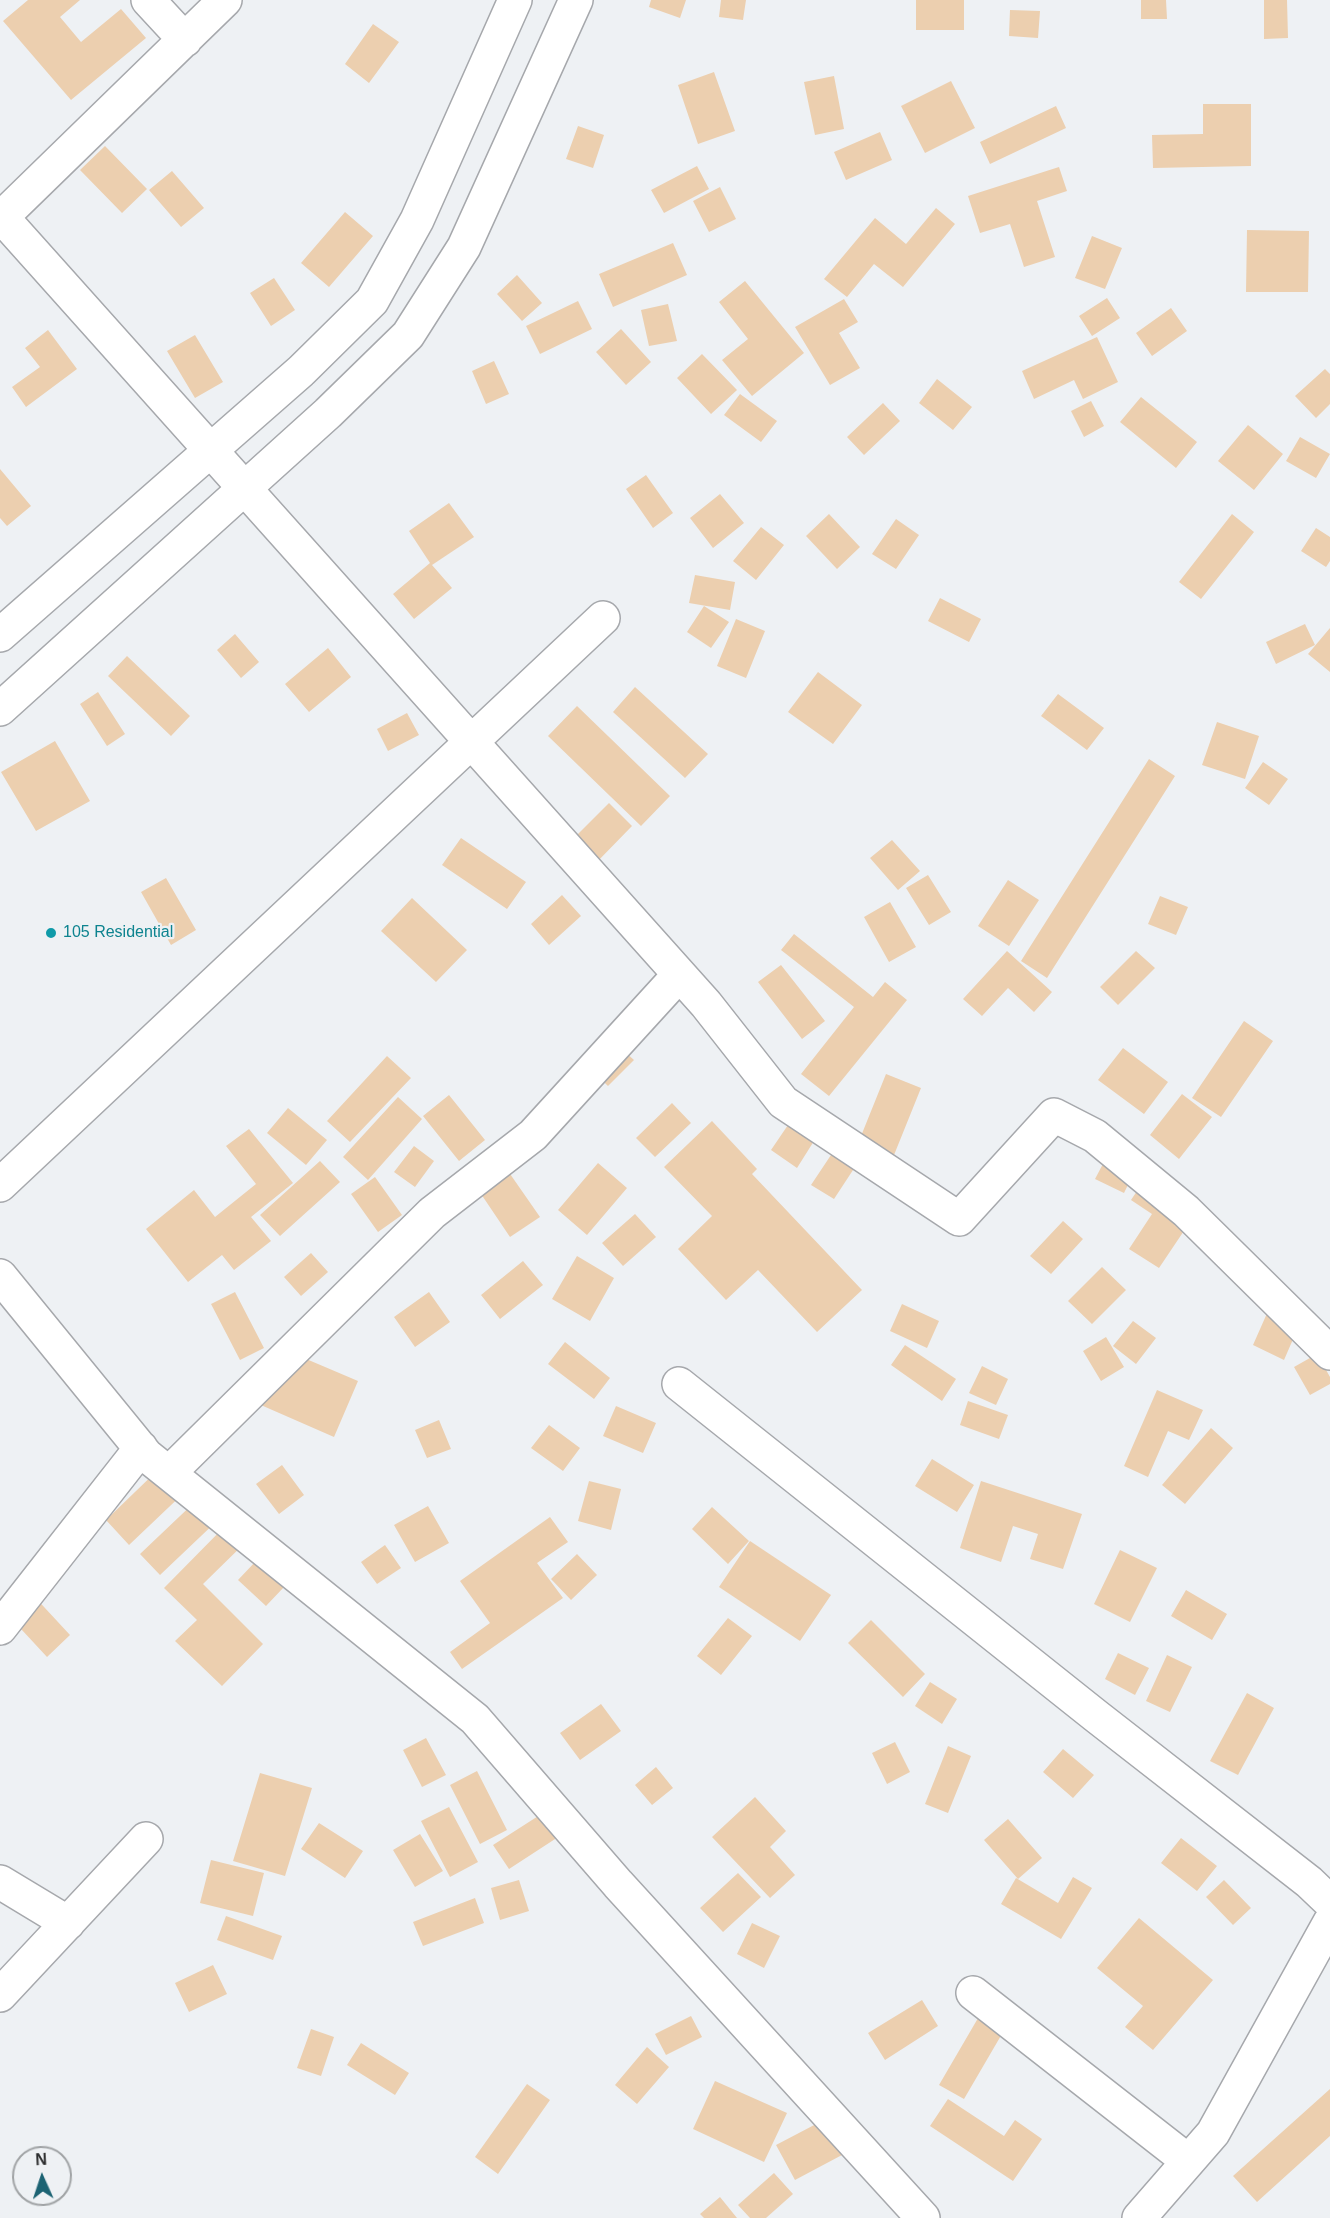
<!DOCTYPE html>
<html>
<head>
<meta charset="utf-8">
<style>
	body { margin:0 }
	#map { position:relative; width:1330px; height:2218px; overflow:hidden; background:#eef1f4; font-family:Helvetica,sans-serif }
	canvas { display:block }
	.north { position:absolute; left:12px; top:2146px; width:60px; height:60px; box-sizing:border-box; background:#eef1f4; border:2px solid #a0a3a5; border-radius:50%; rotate:357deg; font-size:16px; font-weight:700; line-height:24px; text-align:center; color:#2c2d2e }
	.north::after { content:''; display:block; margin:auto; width:21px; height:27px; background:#1c6373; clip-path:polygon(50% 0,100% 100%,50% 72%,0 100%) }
</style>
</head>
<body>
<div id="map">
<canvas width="1330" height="2218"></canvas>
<div class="north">N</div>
</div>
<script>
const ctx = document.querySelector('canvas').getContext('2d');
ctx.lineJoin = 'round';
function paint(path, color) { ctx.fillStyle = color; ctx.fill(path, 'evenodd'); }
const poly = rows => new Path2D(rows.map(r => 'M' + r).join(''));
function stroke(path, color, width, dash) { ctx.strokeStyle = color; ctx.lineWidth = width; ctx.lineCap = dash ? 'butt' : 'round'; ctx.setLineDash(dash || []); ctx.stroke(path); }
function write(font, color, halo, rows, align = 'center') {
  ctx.font = font + ' Helvetica,sans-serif'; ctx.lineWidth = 4.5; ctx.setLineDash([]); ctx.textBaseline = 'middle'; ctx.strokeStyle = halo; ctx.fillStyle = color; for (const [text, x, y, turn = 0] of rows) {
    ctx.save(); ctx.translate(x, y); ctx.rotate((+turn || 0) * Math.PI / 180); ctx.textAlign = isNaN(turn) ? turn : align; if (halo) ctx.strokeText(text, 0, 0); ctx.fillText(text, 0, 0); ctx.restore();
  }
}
paint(poly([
	[28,0,80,0,60,17,81,42,121,9,146,38,71,100,3,21],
	[651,0,686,0,680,18,649,7],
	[721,0,746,0,743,20,719,17],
	[916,0,964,0,964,30,916,30],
	[1141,0,1166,0,1167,19,1141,19],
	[1264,0,1287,0,1288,38,1264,39],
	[1010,10,1040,11,1038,38,1009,36],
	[373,24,399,42,369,83,345,64],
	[714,72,735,131,698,144,678,85],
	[834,76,844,129,815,135,804,82],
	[951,81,975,128,925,153,901,106],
	[1203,104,1251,104,1251,166,1153,168,1152,135,1203,134],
	[1056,106,1066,128,990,164,980,142],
	[578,126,604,135,593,168,566,159],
	[880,132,892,160,846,180,834,152],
	[105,146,147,189,122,213,80,170],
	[697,166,709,189,664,213,651,190],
	[1059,167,1067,191,1037,201,1055,257,1024,267,1010,224,980,233,968,196],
	[172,171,204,208,181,227,149,190],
	[720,187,736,219,709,232,693,201],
	[936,208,955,224,903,287,874,264,847,297,824,279,875,218,906,244],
	[345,212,373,236,329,287,301,263],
	[1247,230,1309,231,1308,292,1246,292],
	[1092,236,1122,248,1105,289,1075,278],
	[673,243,687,275,613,307,599,274],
	[517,275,542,303,522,321,497,294],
	[274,278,295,310,271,326,250,293],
	[745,281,804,353,752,396,722,360,748,339,719,302],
	[1107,298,1120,318,1092,336,1079,316],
	[844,299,858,322,839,333,860,368,830,385,795,327],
	[578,301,592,329,540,354,526,326],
	[668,304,677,341,649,346,641,310],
	[1171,308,1187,331,1152,356,1136,333],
	[621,329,651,362,626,385,596,352],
	[48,330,77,369,26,407,12,387,40,367,25,348],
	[195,335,223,382,195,398,167,351],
	[1097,337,1118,382,1083,399,1074,380,1034,399,1022,371],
	[702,354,737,390,711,414,677,378],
	[494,361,509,394,486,404,472,371],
	[1325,369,1330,374,1330,404,1316,418,1295,396],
	[937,379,972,407,953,430,919,403],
	[740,394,777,421,761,442,724,415],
	[1141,397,1197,442,1176,468,1120,422],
	[1091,401,1104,426,1084,437,1071,411],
	[883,403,900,421,864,455,847,437],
	[1248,425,1283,454,1254,490,1218,461],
	[1300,437,1330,454,1316,478,1286,461],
	[0,469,31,506,7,526,0,518],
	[646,475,673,513,653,528,626,489],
	[720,494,744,523,713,548,690,518],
	[449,503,474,537,432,565,452,588,414,619,393,594,430,563,409,531],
	[829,514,860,547,837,569,806,536],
	[1232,514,1254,532,1201,599,1179,582],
	[896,519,919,535,896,569,872,554],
	[761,527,784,545,756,580,733,561],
	[1316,528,1330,537,1330,561,1326,567,1301,551],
	[695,575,735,582,730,610,689,603],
	[940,598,981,619,969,642,928,621],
	[704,606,729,622,711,648,687,632],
	[736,619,765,631,746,678,717,666],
	[1305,624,1315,645,1276,664,1266,642],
	[1330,628,1330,672,1308,654],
	[235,634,259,662,241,678,217,650],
	[328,648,351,677,309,712,285,684],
	[127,656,190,716,171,736,108,676],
	[818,672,862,705,833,744,788,712],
	[635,687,708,754,685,778,613,712],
	[98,692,125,734,107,746,80,704],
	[1058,694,1104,728,1087,750,1041,716],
	[577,706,670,796,641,826,548,736],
	[407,713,419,735,388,751,377,729],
	[1217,722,1259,736,1245,779,1202,765],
	[55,741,90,801,36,831,1,772],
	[1149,759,1175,776,1047,978,1021,961],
	[1263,762,1288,779,1269,805,1245,788],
	[609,803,632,826,595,864,571,841],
	[461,838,526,882,507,909,442,865],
	[892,840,920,871,898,890,870,858],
	[928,875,951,912,929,925,906,888],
	[166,878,196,930,171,945,141,892],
	[1008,880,1039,900,1009,946,978,926],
	[562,895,581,916,549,945,531,924],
	[1160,896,1188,907,1176,935,1148,924],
	[412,898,467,950,436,982,381,931],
	[890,902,916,947,889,962,864,917],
	[794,934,873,997,885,982,907,1000,829,1096,801,1074,854,1007,781,950],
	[1007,951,1052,992,1034,1012,1008,988,982,1016,963,999],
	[1136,951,1155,968,1118,1005,1100,987],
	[781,965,825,1021,802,1039,758,982],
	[1244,1021,1273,1041,1221,1117,1192,1098],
	[606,1035,634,1060,608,1086,582,1061],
	[1123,1048,1168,1082,1144,1114,1098,1080],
	[387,1056,411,1078,350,1142,327,1121],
	[886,1074,921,1088,894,1155,859,1141],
	[1182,1094,1212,1117,1179,1159,1150,1135],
	[449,1095,485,1140,459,1161,423,1116],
	[398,1097,422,1119,368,1180,343,1157],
	[672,1103,691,1123,655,1157,636,1138],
	[288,1108,327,1140,306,1165,267,1133],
	[712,1121,757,1169,752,1174,862,1290,817,1332,758,1270,726,1300,678,1249,712,1216,664,1167],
	[788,1125,814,1141,797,1168,771,1150],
	[249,1129,293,1183,251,1217,271,1241,234,1270,222,1255,188,1282,146,1229,194,1190,215,1217,256,1184,226,1146],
	[1114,1143,1142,1156,1124,1193,1095,1179],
	[414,1146,434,1161,415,1187,394,1172],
	[833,1152,855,1167,834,1199,811,1185],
	[320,1161,340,1182,280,1236,260,1215],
	[598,1163,627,1188,587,1235,558,1210],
	[1151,1170,1202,1204,1159,1268,1129,1249,1152,1214,1131,1200],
	[508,1171,540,1217,510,1237,479,1191],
	[375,1177,402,1215,378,1232,351,1194],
	[635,1214,656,1237,623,1266,602,1243],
	[1063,1221,1083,1239,1051,1274,1030,1256],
	[311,1253,328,1272,301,1296,284,1277],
	[577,1256,614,1278,590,1321,552,1299],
	[523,1261,543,1285,500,1319,481,1295],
	[1102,1267,1126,1290,1092,1324,1068,1301],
	[235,1292,264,1348,240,1360,211,1304],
	[429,1292,450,1322,415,1347,394,1317],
	[1276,1293,1307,1307,1284,1360,1253,1345],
	[902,1304,939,1321,927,1348,890,1331],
	[1133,1321,1156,1338,1136,1364,1113,1346],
	[1106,1337,1124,1367,1101,1381,1083,1351],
	[565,1342,610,1378,594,1399,548,1364],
	[905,1345,956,1379,942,1401,891,1365],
	[278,1347,358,1381,334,1437,254,1402],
	[1317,1354,1330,1377,1330,1384,1310,1395,1294,1367],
	[982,1366,1008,1379,996,1405,969,1393],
	[1157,1390,1203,1410,1189,1440,1168,1431,1148,1477,1124,1466],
	[968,1401,1008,1415,999,1439,960,1425],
	[616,1406,656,1423,643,1453,603,1436],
	[439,1420,451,1449,427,1458,415,1430],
	[549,1425,580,1448,563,1471,531,1448],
	[1211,1428,1233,1448,1185,1504,1162,1485],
	[932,1459,974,1485,957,1512,915,1486],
	[165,1463,189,1488,129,1545,106,1520],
	[282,1465,304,1495,279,1514,256,1484],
	[589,1481,621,1489,611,1530,578,1521],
	[981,1481,1082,1514,1063,1569,1030,1559,1038,1534,1013,1526,1001,1562,960,1548],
	[200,1497,220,1518,160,1575,140,1554],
	[428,1506,449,1543,415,1562,394,1525],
	[712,1507,749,1541,728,1564,692,1529],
	[550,1517,568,1542,537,1563,563,1598,462,1669,450,1652,490,1623,460,1581],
	[232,1519,251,1537,203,1584,263,1644,222,1686,175,1641,197,1620,164,1588],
	[750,1541,831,1595,800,1641,719,1587],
	[274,1542,302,1568,266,1606,238,1580],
	[385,1545,401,1568,377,1584,361,1562],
	[1120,1550,1157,1568,1130,1622,1094,1604],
	[577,1554,597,1575,571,1600,551,1579],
	[1186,1590,1227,1614,1212,1640,1171,1616],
	[32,1594,70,1635,47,1657,9,1616],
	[728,1618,752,1636,721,1675,697,1656],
	[871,1620,925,1674,903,1697,848,1643],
	[1118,1653,1149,1668,1135,1695,1105,1679],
	[1167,1655,1192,1667,1170,1712,1146,1701],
	[930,1682,957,1699,942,1724,915,1706],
	[1247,1693,1274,1708,1238,1775,1210,1761],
	[601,1704,621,1731,580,1760,560,1733],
	[426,1738,446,1775,422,1787,403,1750],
	[895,1742,910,1772,887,1784,872,1753],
	[948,1746,971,1756,948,1813,925,1804],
	[1063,1749,1094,1775,1073,1798,1043,1772],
	[656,1767,673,1788,652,1805,635,1785],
	[477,1771,507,1830,480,1844,450,1785],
	[260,1773,312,1788,285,1876,233,1861],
	[755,1797,786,1831,770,1847,795,1875,770,1898,712,1837],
	[557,1804,572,1828,509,1869,493,1845],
	[449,1807,478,1862,450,1877,421,1821],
	[1008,1819,1042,1858,1018,1879,984,1840],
	[319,1823,363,1851,345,1878,301,1849],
	[420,1834,443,1871,415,1887,393,1850],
	[1181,1838,1217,1866,1197,1891,1161,1863],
	[211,1860,264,1873,253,1916,200,1903],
	[738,1873,761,1897,723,1932,700,1908],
	[1073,1877,1092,1888,1061,1939,1001,1904,1016,1878,1058,1903],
	[519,1880,529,1911,500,1920,491,1888],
	[1224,1880,1251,1908,1233,1925,1206,1897],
	[475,1898,484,1923,423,1946,413,1922],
	[226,1916,282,1936,273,1960,217,1940],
	[1139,1918,1213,1980,1153,2050,1125,2027,1143,2006,1097,1968],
	[752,1923,780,1936,764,1968,737,1954],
	[213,1965,227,1994,189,2012,175,1983],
	[922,2000,938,2026,885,2060,868,2033],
	[981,2013,1006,2027,964,2099,939,2085],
	[691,2016,702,2037,666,2055,655,2034],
	[311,2029,334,2037,321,2076,297,2068],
	[361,2043,409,2073,395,2095,347,2065],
	[647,2047,669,2067,637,2104,615,2085],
	[715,2081,787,2113,764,2162,693,2129],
	[527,2084,550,2100,498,2174,475,2157],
	[1330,2089,1330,2136,1257,2202,1233,2176],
	[948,2099,1004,2136,1015,2120,1042,2139,1013,2181,930,2126],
	[839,2112,857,2147,795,2180,776,2145],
	[774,2173,793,2194,766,2218,750,2218,738,2205],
	[720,2197,737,2218,704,2218,700,2214]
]), '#eccfaf');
const street = poly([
	[148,0,185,40],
	[0,215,706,1004,783,1102,959,1219,1054,1115,1095,1136,1186,1211,1330,1353],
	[0,219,225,0],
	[0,1185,603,618],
	[0,1276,146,1455,475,1719,618,1884,923,2218],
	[679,1384,1096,1716,1309,1882,1330,1902],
	[169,1473,432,1213,533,1135,679,975],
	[0,1628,141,1448],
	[0,1882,68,1923],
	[973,1993,1188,2161],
	[0,1995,146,1839],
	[1139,2218,1213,2133,1330,1922]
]);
const secondary = poly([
	[0,635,301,371,372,301,417,220,515,0],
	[0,709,328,413,408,335,464,247,576,0]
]);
stroke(street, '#a6a8ac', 36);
stroke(secondary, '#a6a8ac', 36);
stroke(street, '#fff', 33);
stroke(secondary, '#fff', 33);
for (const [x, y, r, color] of [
	[51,933,6,"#0f9aa8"]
]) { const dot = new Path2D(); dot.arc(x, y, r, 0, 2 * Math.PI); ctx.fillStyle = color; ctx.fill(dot); stroke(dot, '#eef1f4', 2); }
write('16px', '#0d838f', '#eef1f4', [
	["105 Residential",63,933]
], 'left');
</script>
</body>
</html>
